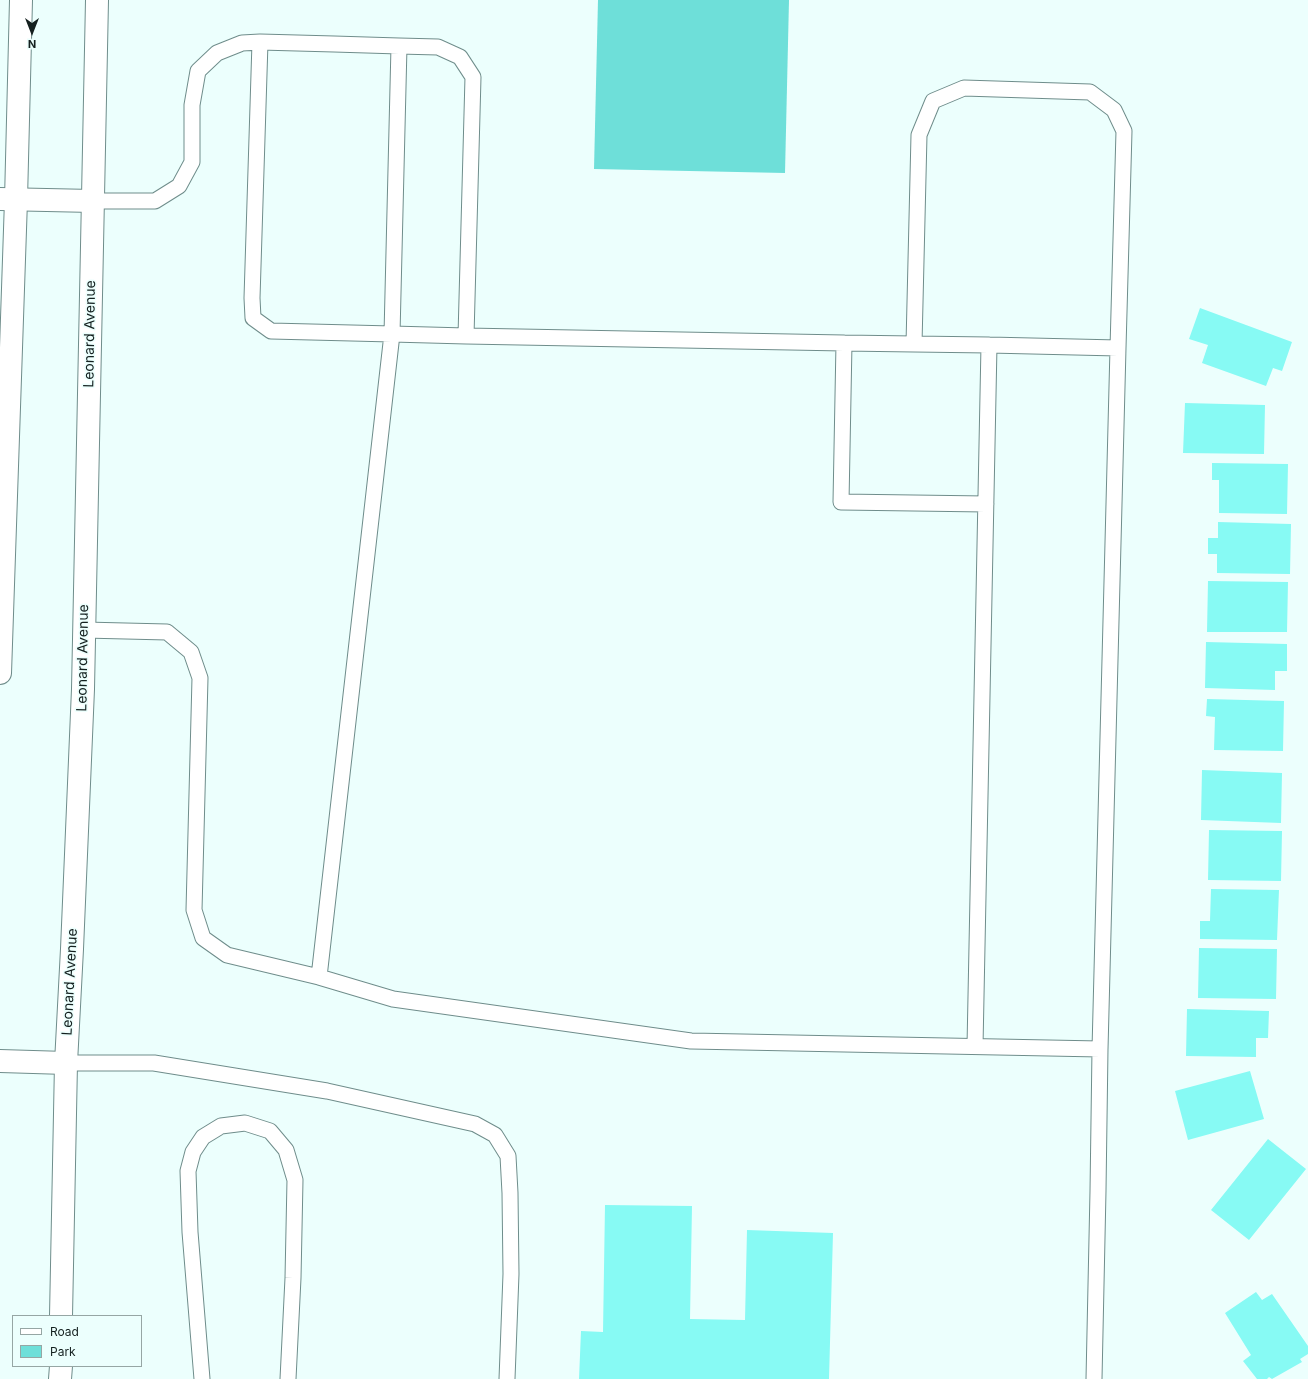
<!DOCTYPE html>
<html>
<head>
<meta charset="utf-8">
<style>
	body { margin:0 }
	#map { position:relative; width:1308px; height:1379px; overflow:hidden; background:#ecfffd; font-family:Inter,sans-serif }
	canvas { display:block }
	.legend { position:absolute; left:12px; top:1315px; width:130px; height:52px; box-sizing:border-box; background:#ecfffd; border:1px solid #96a6a4; margin:0; padding:5px 7px; list-style:none; font-size:12px; color:#14201f }
	.legend li { display:flex; align-items:center; gap:8px; height:20px }
	.legend b { width:20px; border:1px solid #96a6a4 }
	.north { position:absolute; left:12px; top:12px; width:40px; height:40px; -webkit-text-stroke:3px #ecfffd; paint-order:stroke; rotate:180deg; font-size:11px; font-weight:700; line-height:16px; text-align:center; color:#14201f }
	.north::after { content:''; display:block; margin:auto; width:14px; height:18px; background:#14201f; clip-path:polygon(50% 0,100% 100%,50% 72%,0 100%) }
</style>
</head>
<body>
<div id="map">
<canvas width="1308" height="1379"></canvas>
<ul class="legend">
<li><b style="height:5px;background:#fff"></b>Road</li>
<li><b style="height:11px;background:#6edfd9"></b>Park</li>
</ul>
<div class="north">N</div>
</div>
<script>
const ctx = document.querySelector('canvas').getContext('2d');
ctx.lineJoin = 'round';
function paint(path, color) { ctx.fillStyle = color; ctx.fill(path, 'evenodd'); }
const poly = rows => new Path2D(rows.map(r => 'M' + r).join(''));
function stroke(path, color, width, dash) { ctx.strokeStyle = color; ctx.lineWidth = width; ctx.lineCap = dash ? 'butt' : 'round'; ctx.setLineDash(dash || []); ctx.stroke(path); }
function write(font, color, halo, rows, align = 'center') {
  ctx.font = font + ' Inter,sans-serif'; ctx.lineWidth = 3; ctx.setLineDash([]); ctx.textBaseline = 'middle'; ctx.strokeStyle = halo; ctx.fillStyle = color; for (const [text, x, y, turn = 0] of rows) {
    ctx.save(); ctx.translate(x, y); ctx.rotate((+turn || 0) * Math.PI / 180); ctx.textAlign = isNaN(turn) ? turn : align; if (halo) ctx.strokeText(text, 0, 0); ctx.fillText(text, 0, 0); ctx.restore();
  }
}
paint(poly([
	[598,0,789,0,785,173,594,169]
]), '#6edfd9');
paint(poly([
	[1200,308,1292,342,1282,371,1273,368,1266,386,1202,363,1208,345,1189,339],
	[1185,403,1265,405,1264,454,1183,453],
	[1212,463,1288,464,1287,514,1219,513,1219,480,1212,480],
	[1218,522,1291,524,1290,574,1217,573,1217,554,1208,554,1208,538,1218,538],
	[1208,581,1288,582,1287,632,1207,632],
	[1206,642,1287,644,1287,671,1275,671,1275,690,1205,688],
	[1207,699,1284,701,1283,751,1214,750,1215,717,1206,716],
	[1202,770,1282,773,1281,823,1201,820],
	[1209,830,1282,831,1281,881,1208,880],
	[1211,889,1279,890,1277,940,1200,939,1200,921,1210,921],
	[1199,948,1277,949,1276,999,1198,998],
	[1187,1009,1269,1011,1268,1038,1256,1038,1256,1057,1186,1056],
	[1250,1071,1264,1119,1188,1140,1175,1091],
	[1268,1139,1306,1169,1249,1240,1211,1210],
	[605,1205,692,1206,690,1319,745,1320,747,1230,833,1233,829,1379,579,1379,581,1331,603,1332],
	[1256,1292,1262,1300,1272,1294,1308,1346,1308,1354,1300,1359,1302,1362,1272,1379,1269,1377,1267,1379,1257,1379,1243,1361,1251,1355,1225,1313]
]), '#87faf4');
const service = poly([
	[260,42,334,44,399,46,438,47,460,57,473,77,466,336,392,334,399,46],
	[93,201,155,201,179,186,192,162,192,105,198,71,217,53,242,43,260,42,252,298,253,318,271,331,392,334,319,977,393,999,691,1041,1100,1049,1098,1191,1094,1379],
	[466,336,844,343,914,344,989,345,1118,348,1124,131,1114,110,1090,92,964,88,933,101,919,135,914,344],
	[844,343,841,502,986,504],
	[84,630,167,632,191,652,200,678,194,910,203,938,227,955,319,977],
	[975,1046,989,345],
	[1100,1049,1118,348],
	[66,1063,154,1063,327,1091,475,1124,495,1135,508,1156,510,1193,511,1274,507,1379],
	[202,1379,190,1232,188,1171,193,1152,203,1137,221,1126,245,1123,270,1131,286,1150,295,1180,293,1278,288,1379]
]);
const minor = poly([
	[0,199,93,201],
	[0,1061,66,1063]
]);
const tertiary = poly([
	[0,673,16,200,21,0],
	[61,1316,66,1063,72,949,83,689,97,0],
	[60,1379,61,1366]
]);
stroke(service, '#6f8d8b', 17);
stroke(minor, '#6f8d8b', 24);
stroke(tertiary, '#6f8d8b', 24);
stroke(service, '#fff', 15);
stroke(minor, '#fff', 22);
stroke(tertiary, '#fff', 22);
write('14px', '#14201f', '#ecfffd', [
	["Leonard Avenue",90,334,-89],
	["Leonard Avenue",83,658,-89],
	["Leonard Avenue",70,982,-87]
]);
</script>
</body>
</html>
